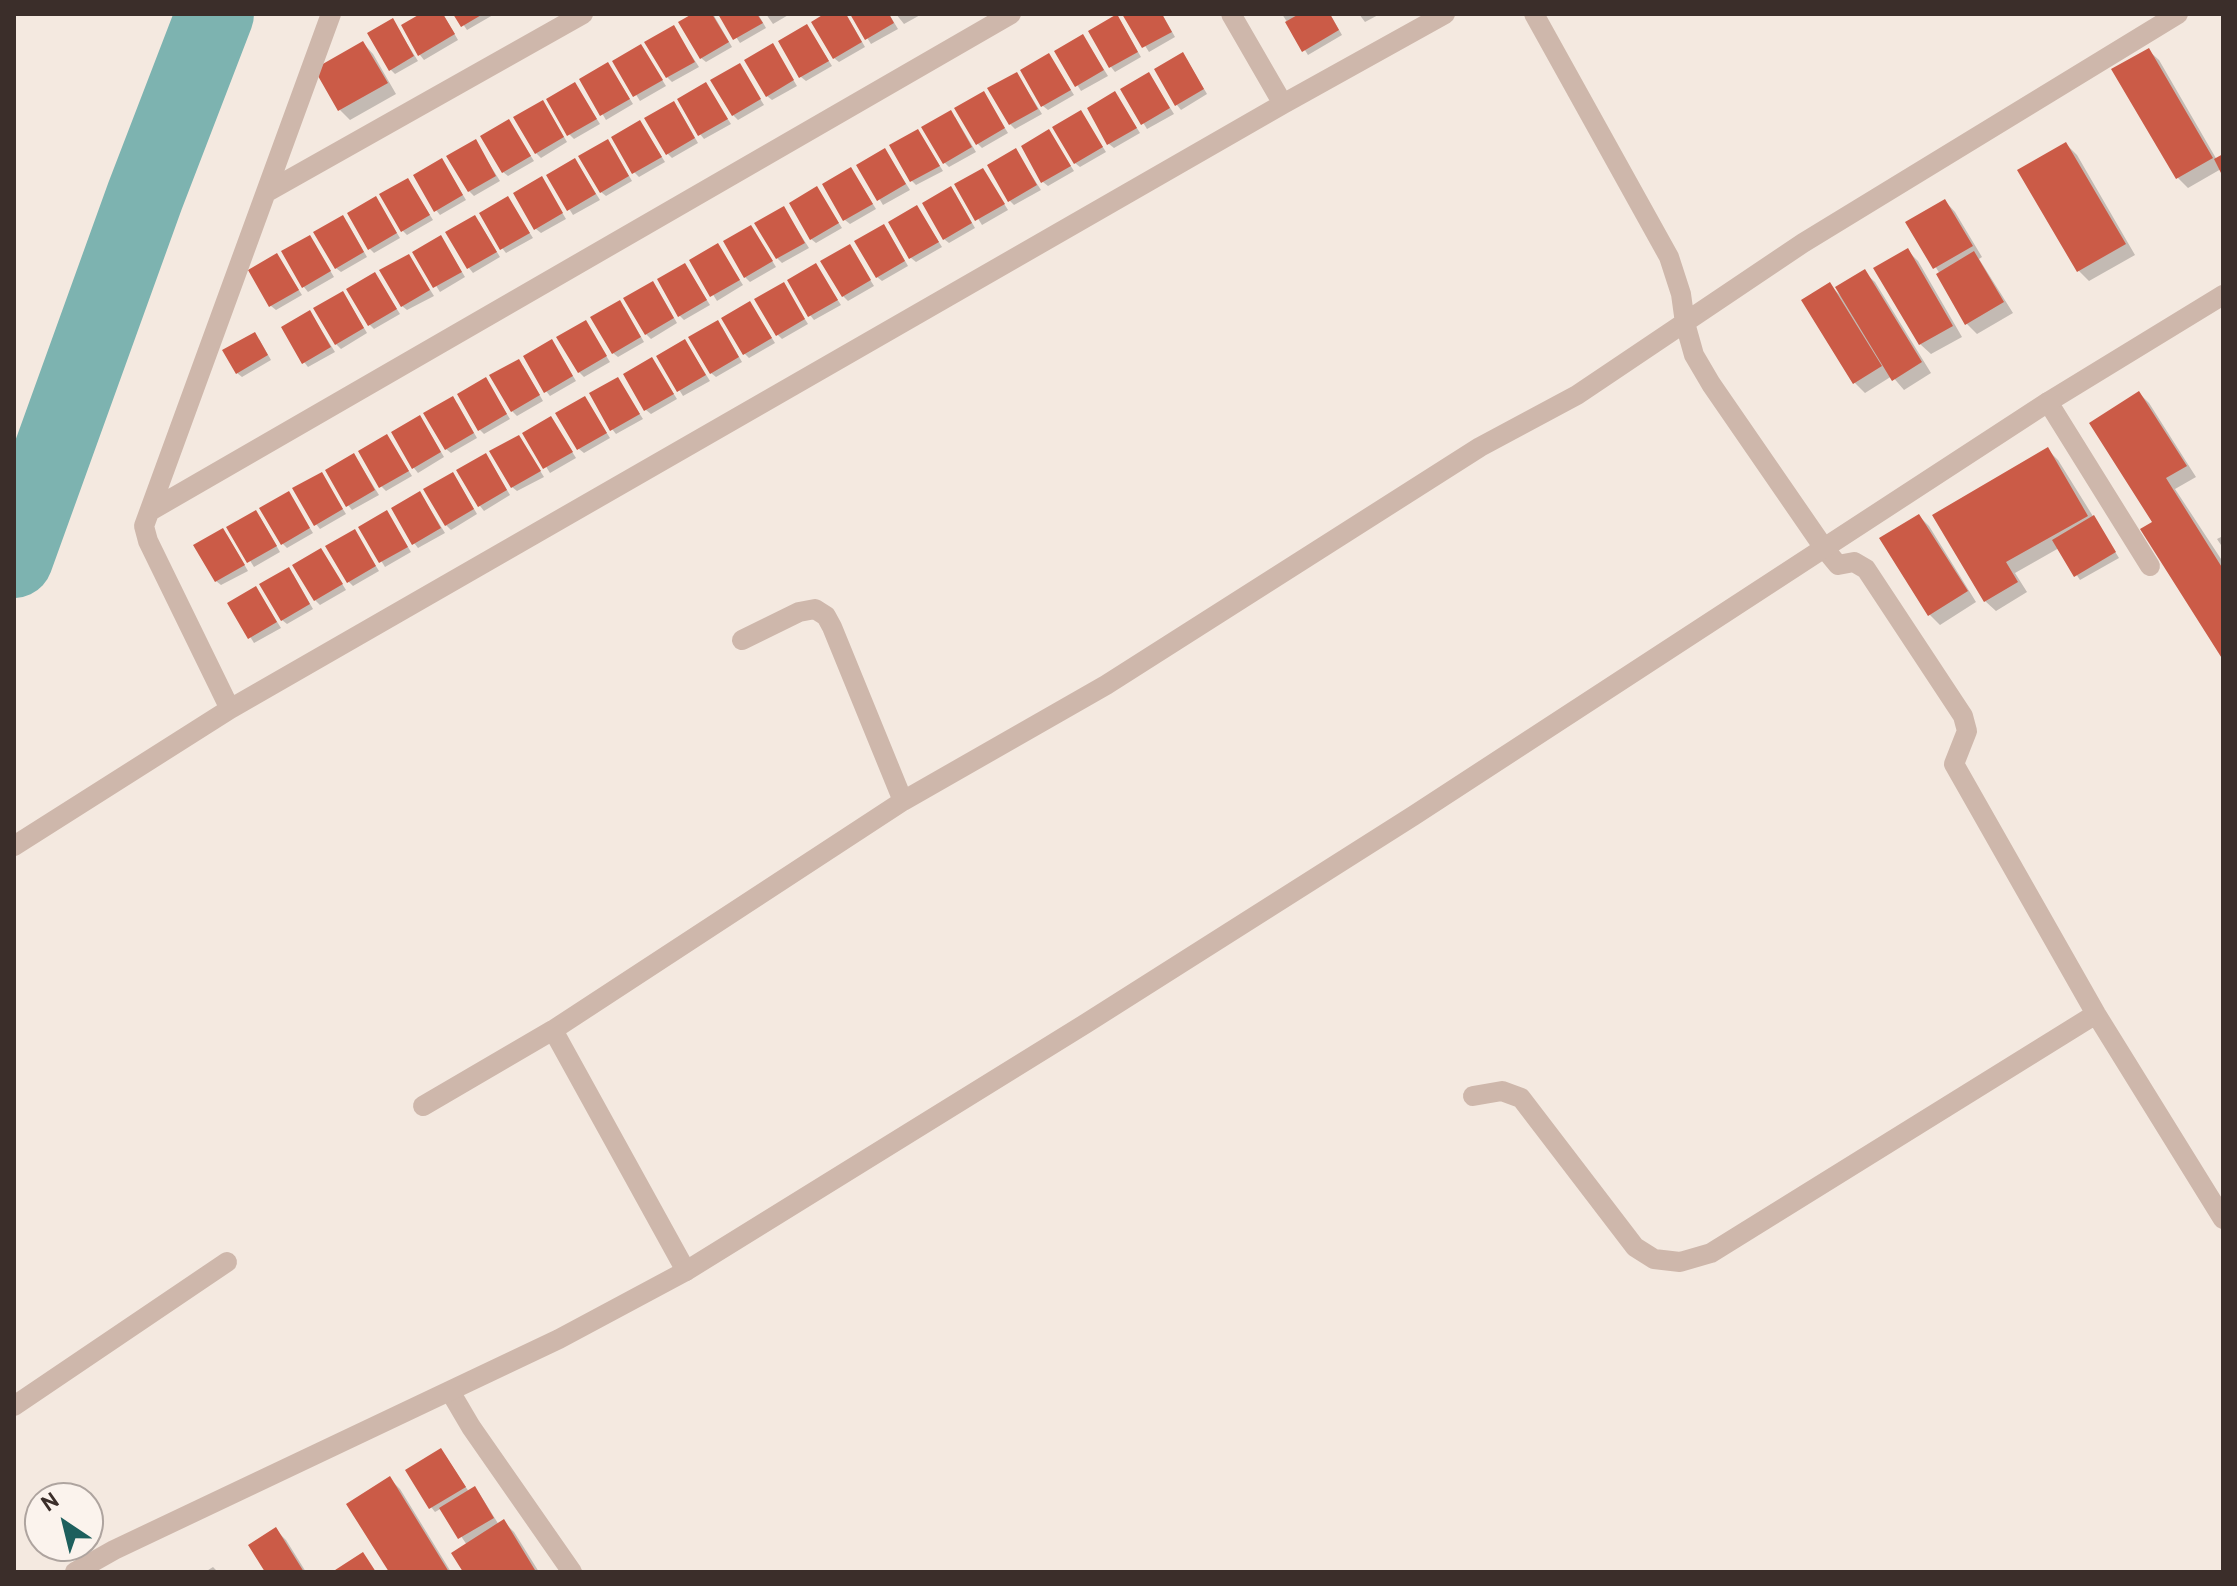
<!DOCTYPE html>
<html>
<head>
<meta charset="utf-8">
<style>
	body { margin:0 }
	#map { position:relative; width:2237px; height:1586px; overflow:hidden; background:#f4e9e0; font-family:Overpass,sans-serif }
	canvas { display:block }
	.frame { position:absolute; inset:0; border:16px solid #3b2e2a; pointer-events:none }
	.north { position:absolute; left:24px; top:1482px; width:80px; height:80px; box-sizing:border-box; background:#fbf3ed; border:2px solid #aea49f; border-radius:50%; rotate:325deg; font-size:22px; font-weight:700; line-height:32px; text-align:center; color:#3b2e2a }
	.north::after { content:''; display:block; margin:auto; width:28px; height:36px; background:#1d5f5d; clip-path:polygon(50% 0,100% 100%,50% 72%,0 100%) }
</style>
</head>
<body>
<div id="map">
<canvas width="2237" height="1586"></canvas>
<div class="frame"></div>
<div class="north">N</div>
</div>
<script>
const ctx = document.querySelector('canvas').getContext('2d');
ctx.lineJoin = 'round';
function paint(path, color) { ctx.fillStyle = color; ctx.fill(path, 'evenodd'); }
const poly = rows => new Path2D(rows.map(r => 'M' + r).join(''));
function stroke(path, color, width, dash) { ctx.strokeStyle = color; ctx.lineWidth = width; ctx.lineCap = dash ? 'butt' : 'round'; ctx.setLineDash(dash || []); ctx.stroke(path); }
paint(poly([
	[424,14,443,14,458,40,424,60,420,55],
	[456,14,493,14,493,15,467,30],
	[696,14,713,14,732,47,706,62,701,58],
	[721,14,758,14,766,28,740,43],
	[766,14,790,14,773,24],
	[829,14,846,14,865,47,839,62,834,58],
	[852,14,889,14,898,29,871,44],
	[896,14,922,14,904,24],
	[1125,14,1162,14,1175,37,1149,52],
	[1282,14,1330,14,1342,35,1308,55],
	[1359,14,1380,14,1365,22],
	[392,20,418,61,395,74,391,70],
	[1121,22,1141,57,1115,72,1111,67],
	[807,26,832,66,806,81,801,77],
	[673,27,699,67,672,82,667,77],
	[1083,36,1108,76,1081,91,1056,51],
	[363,43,373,54,396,94,350,120,340,110],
	[641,46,666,86,640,101,615,61],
	[773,46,797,86,772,100,767,96],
	[2148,50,2159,60,2217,160,2223,156,2223,173,2221,169,2188,188,2178,178],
	[1049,55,1074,95,1048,110,1043,106],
	[1187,60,1207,94,1181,110,1177,105],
	[739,65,764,105,738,120,733,115],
	[612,70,633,104,606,120,582,80],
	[1017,74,1042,114,1015,129,1010,124],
	[1149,74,1174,114,1147,129,1122,89],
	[575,84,600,124,574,139,569,134],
	[706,85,731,124,704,139,700,134],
	[983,93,1008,133,982,148,977,143],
	[1115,93,1140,133,1114,148,1109,144],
	[547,108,567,142,541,158,536,153],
	[678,108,698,143,672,158,667,153],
	[1081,113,1106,152,1080,167,1075,163],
	[955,117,976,152,949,167,944,162],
	[509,122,534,161,508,176,503,172],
	[640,122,665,162,639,177,634,172],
	[918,131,943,171,916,185,912,181],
	[1049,132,1074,171,1048,186,1043,182],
	[475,141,500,181,474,196,469,191],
	[2066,144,2077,155,2135,255,2089,281,2079,271,2020,171],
	[612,146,632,181,606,196,601,192],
	[885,150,910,190,883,205,859,165],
	[1016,151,1041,190,1014,205,1010,201],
	[442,160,466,200,440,215,436,210],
	[575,160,600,200,573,215,548,175],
	[851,169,876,209,850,224,845,220],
	[983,170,1008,210,982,225,957,185],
	[542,179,566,219,541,233,536,229],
	[408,180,433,220,407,235,402,230],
	[817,189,842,228,816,243,811,239],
	[955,193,975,228,949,243,944,239],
	[376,199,400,238,374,253,370,249],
	[508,199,533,238,506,253,502,248],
	[1945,201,1955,212,1982,257,1979,259,2013,313,1977,334,1967,324,1938,275,1940,274,1908,223],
	[917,207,942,247,916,262,911,258],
	[784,209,809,248,782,263,777,258],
	[347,222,367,257,341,272,336,268],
	[479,222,500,257,473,273,469,268],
	[751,227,776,267,750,282,745,277],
	[888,231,908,266,882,281,877,277],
	[310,237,334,277,308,292,304,287],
	[441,237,465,277,440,292,415,252],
	[718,246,743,285,717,301,692,261],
	[849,246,874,286,848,301,843,296],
	[1907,250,1918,261,1962,337,1931,354,1920,344],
	[277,255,302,295,276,310,271,306],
	[409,256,434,296,407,310,402,306],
	[685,265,710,305,684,320,679,315],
	[816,266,841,305,814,320,810,315],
	[1864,272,1875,282,1931,373,1904,390,1892,376,1865,393,1854,382,1829,284,1841,296],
	[375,274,400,314,374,329,369,324],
	[783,284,808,324,782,339,777,334],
	[657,288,677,323,651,339,646,334],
	[347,299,367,333,341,349,336,344],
	[750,303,775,343,749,358,744,353],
	[624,307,644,342,618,357,613,353],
	[310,312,335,352,308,367,304,362],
	[585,322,610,362,584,377,579,372],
	[722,327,742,362,716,377,711,373],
	[259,339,271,360,242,377,237,373],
	[552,341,576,381,550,396,546,391],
	[685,341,710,381,683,396,658,356],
	[652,360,677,399,651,414,646,410],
	[523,366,543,401,517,416,512,411],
	[486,380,510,419,484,434,480,430],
	[618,380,643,419,616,434,612,429],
	[2139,393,2149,403,2196,477,2175,489,2223,562,2223,656,2155,522],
	[585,399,610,438,584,453,579,449],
	[457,403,477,438,451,453,446,449],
	[551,418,576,458,550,473,525,433],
	[424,423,444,457,418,473,414,468],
	[387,436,412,476,386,491,381,486],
	[519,437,544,477,517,491,512,487],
	[2048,450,2058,460,2119,558,2080,580,2059,548,2015,573,2027,592,1996,611,1985,601],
	[354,455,379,495,352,510,348,505],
	[490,461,510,495,484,511,480,506],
	[321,474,346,514,320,529,316,524],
	[457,480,477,514,451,530,446,525],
	[288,493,313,533,287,548,282,543],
	[420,493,445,533,418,548,414,543],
	[387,512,411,552,385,567,360,527],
	[1919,516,1929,526,1976,602,1940,625,1930,615,1882,539],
	[260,517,280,552,254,567,229,527],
	[354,531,379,571,353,586,348,581],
	[227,535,248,571,221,585,216,581],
	[2223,536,2223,548,2217,539],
	[321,550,346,590,320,605,315,600],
	[293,574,313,609,287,624,282,620],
	[256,588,281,628,254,643,229,603],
	[445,1455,469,1492,479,1493,499,1525,504,1522,514,1532,539,1572,466,1572,467,1545,442,1508,435,1512,431,1507],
	[390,1479,400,1489,451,1572,391,1572],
	[276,1530,286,1540,306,1572,267,1572],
	[213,1567,218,1572,205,1572]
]), '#0003');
stroke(poly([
	[14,559,145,196,215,14]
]), '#7db3b0', 78);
paint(poly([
	[420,14,443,14,455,34,418,56,401,25],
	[453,14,483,14,461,27],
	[692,14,712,14,729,42,700,59,678,22],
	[718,14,757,14,763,23,733,40],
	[824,14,846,14,862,42,833,59,811,22],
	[850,14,889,14,894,23,865,40],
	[1117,14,1138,52,1109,68,1088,31],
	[1122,14,1162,14,1172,32,1142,48],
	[1299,14,1330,14,1339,30,1302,52,1285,22],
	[393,18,414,56,389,71,367,33],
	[807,24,829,61,799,78,778,41],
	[674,25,695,62,666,78,644,42],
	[1083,34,1104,70,1075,87,1054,51],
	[363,41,388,83,338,111,314,69],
	[773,43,794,80,766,97,744,60],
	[641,44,663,80,633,97,612,61],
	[2149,48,2213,158,2176,179,2111,69],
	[1183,52,1204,89,1175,106,1154,69],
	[1049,53,1071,90,1041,107,1020,70],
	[608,62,630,99,600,116,579,79],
	[740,63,761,99,732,116,710,80],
	[1017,72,1038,109,1009,125,987,88],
	[1149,72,1170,108,1141,125,1120,89],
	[575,82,597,119,567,136,546,99],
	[706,82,728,119,698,136,677,99],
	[984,91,1005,128,976,145,954,108],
	[1115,91,1137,128,1107,145,1087,108],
	[543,100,564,137,535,154,513,117],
	[674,101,695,138,666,155,644,118],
	[951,110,972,147,943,164,921,127],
	[1081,110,1103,147,1074,164,1052,127],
	[509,119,531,156,502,173,480,136],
	[640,120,662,157,632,174,611,137],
	[918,129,940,166,910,182,889,145],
	[1049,129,1071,166,1041,183,1021,146],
	[476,139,496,176,468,192,446,156],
	[608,139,629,176,600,193,578,156],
	[2066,142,2126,244,2077,272,2017,170],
	[885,148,906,184,877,201,856,165],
	[1016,148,1037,185,1008,202,987,165],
	[2223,154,2223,177,2214,159],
	[442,158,463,195,434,212,413,175],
	[575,158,596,194,567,211,546,175],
	[851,167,873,204,843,221,822,184],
	[983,168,1005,204,975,221,954,184],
	[542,176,563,213,534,230,513,193],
	[408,178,430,215,401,232,379,194],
	[817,186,839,223,810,240,789,203],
	[951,186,972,223,943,240,922,203],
	[376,196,397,233,368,250,347,213],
	[508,196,530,233,500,250,479,213],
	[1945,199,1973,246,1933,269,1905,222],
	[917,205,939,242,909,259,888,222],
	[784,206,805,243,776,259,754,223],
	[343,215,364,252,335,269,313,232],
	[475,215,497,252,467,269,445,232],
	[884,224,905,261,876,278,854,241],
	[751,225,773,261,744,278,723,241],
	[310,235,331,271,302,288,281,251],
	[441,235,462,272,433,288,412,252],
	[718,243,740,280,710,297,689,260],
	[850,244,871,280,842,297,820,261],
	[1908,248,1953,326,1919,345,1873,268],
	[1974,251,2004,302,1965,325,1936,274],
	[277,253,299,290,269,307,248,270],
	[409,254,430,290,401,307,379,270],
	[685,263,707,300,678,317,657,279],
	[816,263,838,300,808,317,787,280],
	[1865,269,1922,362,1892,381,1835,287],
	[375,272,397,309,368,326,346,289],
	[653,281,674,318,645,335,623,298],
	[784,282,805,319,776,336,754,299],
	[1830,282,1882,366,1853,384,1801,300],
	[343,291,364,328,335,345,313,308],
	[620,300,641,337,612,354,590,317],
	[750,301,772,338,743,355,721,318],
	[310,310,331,347,302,364,281,327],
	[586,320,607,356,578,373,556,337],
	[718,320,739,357,710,374,688,337],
	[255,332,268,355,236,374,222,350],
	[552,339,573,376,544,393,523,356],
	[685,339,706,375,677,392,656,356],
	[652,357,674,394,644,411,623,374],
	[519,359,540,395,511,412,489,375],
	[486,377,507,414,478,431,457,394],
	[618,377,640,414,610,431,589,393],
	[2139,391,2187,466,2166,478,2223,569,2223,660,2140,529,2152,522,2089,423],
	[453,396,474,433,445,450,423,413],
	[585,396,607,433,577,450,555,413],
	[420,415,441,452,412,469,391,432],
	[551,416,573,452,543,469,522,433],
	[387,434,409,471,379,488,358,451],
	[519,435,541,471,511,488,489,451],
	[2048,447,2088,516,2006,562,2018,582,1984,602,1932,515],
	[354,453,375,490,346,507,325,470],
	[486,453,507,490,478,507,456,470],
	[322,472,343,509,314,526,292,488],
	[453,472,474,509,445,526,423,489],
	[289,491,310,528,281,545,259,508],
	[420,491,441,528,412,545,391,508],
	[256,510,277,546,247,563,226,527],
	[387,510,408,547,379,563,358,527],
	[1919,514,1968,591,1928,616,1879,538],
	[2094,515,2116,552,2074,577,2052,540],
	[223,528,245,565,215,582,193,545],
	[355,529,376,566,347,583,325,546],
	[321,548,343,584,314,601,292,565],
	[289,567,310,604,281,621,259,584],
	[256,586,277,622,248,639,227,603],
	[441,1448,466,1487,429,1509,405,1470],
	[390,1476,449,1572,389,1572,346,1504],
	[475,1486,494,1518,458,1539,439,1508],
	[504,1519,535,1570,531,1572,463,1572,451,1553],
	[276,1527,304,1572,265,1572,248,1545],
	[363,1552,376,1572,332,1572]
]), '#cb5b47');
stroke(poly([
	[1231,14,1283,104],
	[1534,14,1669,257,1681,294,1685,323,1694,355,1711,384,1824,548,1838,565,1854,562,1866,569,1963,716,1967,731,1954,764,2096,1014,2223,1219],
	[267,192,583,14],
	[2048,402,2150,566],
	[150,511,1011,14],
	[742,640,799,612,815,609,826,616,832,627,903,801],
	[230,709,148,541,144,526,331,14],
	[14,846,230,709,1283,104,1445,14],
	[1473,1096,1502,1091,1521,1098,1635,1247,1654,1259,1680,1262,1711,1253,2096,1014],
	[423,1106,553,1030],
	[686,1271,553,1030,903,801,1106,685,1480,447,1577,395,1803,243,2178,14],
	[451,1393,471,1427,572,1572],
	[14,1406,227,1262]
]), '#ceb7ab', 20);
stroke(poly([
	[75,1572,114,1550,559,1339,686,1271,1085,1024,1413,816,2048,402,2223,295]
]), '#ceb7ab', 20);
</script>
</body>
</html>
